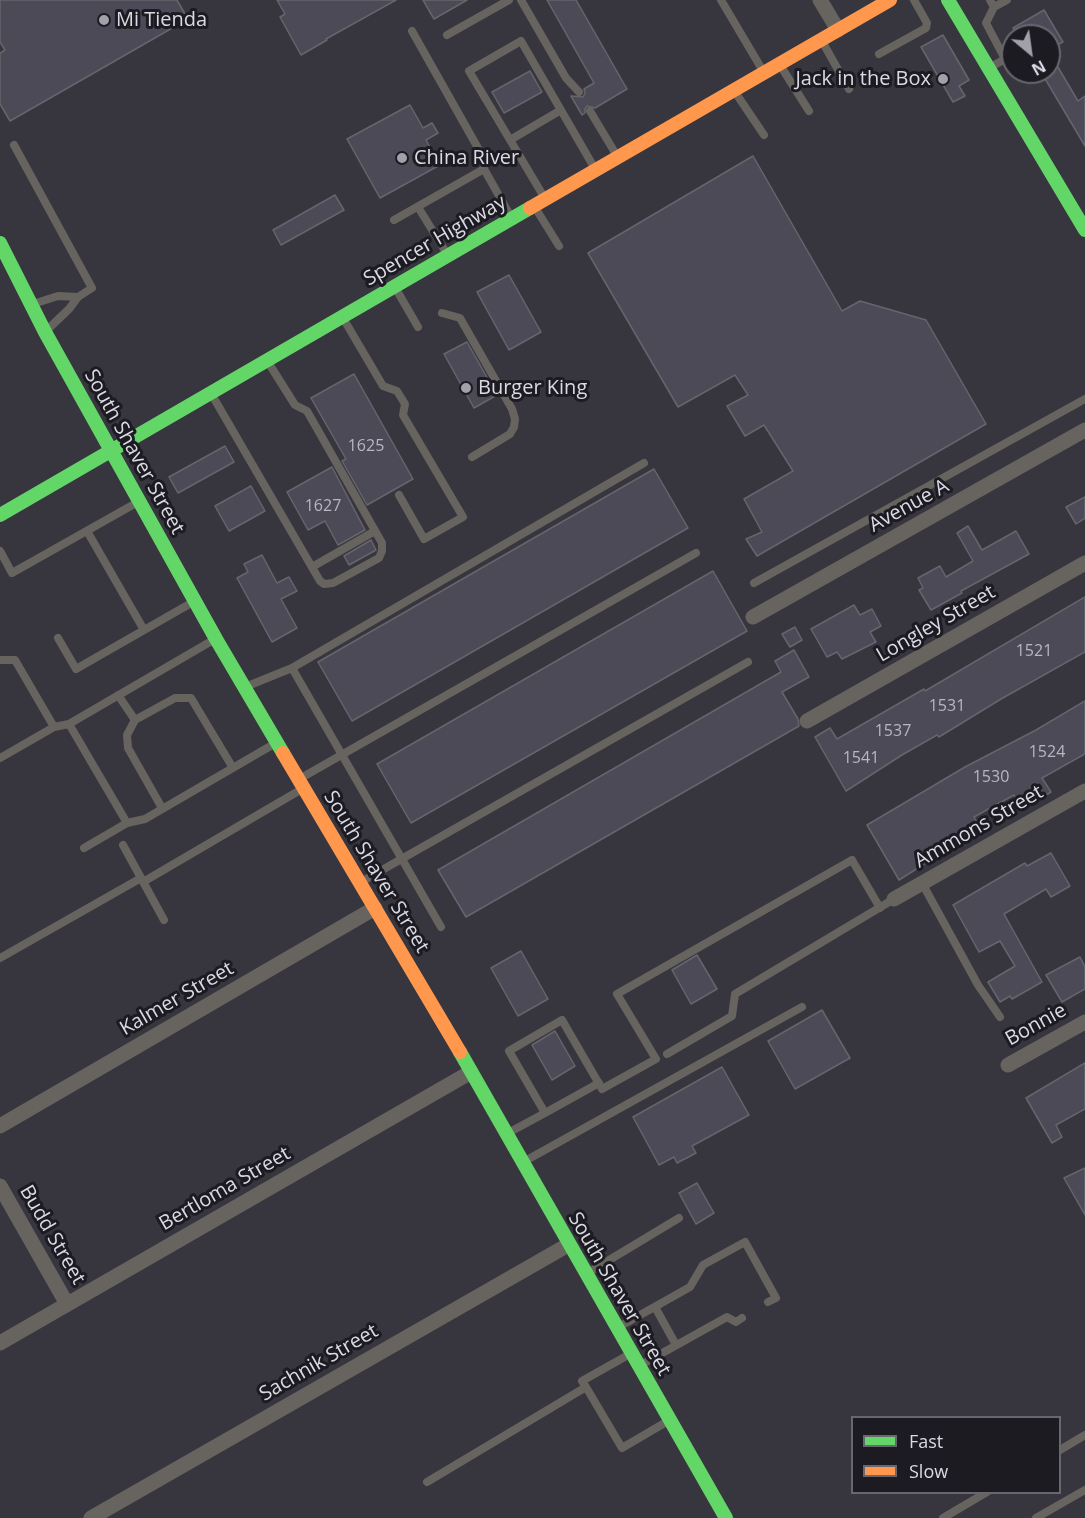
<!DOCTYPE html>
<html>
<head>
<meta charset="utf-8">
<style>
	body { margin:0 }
	#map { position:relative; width:1085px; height:1518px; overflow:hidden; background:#37363e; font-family:"Open Sans",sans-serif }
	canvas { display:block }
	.legend { position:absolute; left:851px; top:1416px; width:210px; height:78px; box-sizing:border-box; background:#1c1b22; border:2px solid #686770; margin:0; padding:8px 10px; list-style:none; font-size:18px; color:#dbdae4 }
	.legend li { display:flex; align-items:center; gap:12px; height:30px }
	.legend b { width:30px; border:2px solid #686770 }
	.north { position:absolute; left:1001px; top:24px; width:60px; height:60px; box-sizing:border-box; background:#1c1b22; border:2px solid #686770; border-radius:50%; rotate:151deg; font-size:16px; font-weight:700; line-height:24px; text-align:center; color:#dbdae4 }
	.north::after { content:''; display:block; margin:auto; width:21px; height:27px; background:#a2a1aa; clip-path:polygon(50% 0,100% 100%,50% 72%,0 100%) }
</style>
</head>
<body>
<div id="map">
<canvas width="1085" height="1518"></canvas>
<ul class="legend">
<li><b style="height:8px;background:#63d668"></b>Fast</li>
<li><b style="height:8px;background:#ff974d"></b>Slow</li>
</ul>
<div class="north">N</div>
</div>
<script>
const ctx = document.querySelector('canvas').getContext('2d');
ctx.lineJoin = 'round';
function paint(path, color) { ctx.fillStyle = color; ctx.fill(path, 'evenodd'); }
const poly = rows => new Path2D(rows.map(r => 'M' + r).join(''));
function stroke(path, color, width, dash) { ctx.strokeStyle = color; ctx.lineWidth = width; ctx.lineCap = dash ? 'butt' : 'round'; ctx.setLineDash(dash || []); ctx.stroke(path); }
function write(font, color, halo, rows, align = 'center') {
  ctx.font = font + ' "Open Sans",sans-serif'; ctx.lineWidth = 6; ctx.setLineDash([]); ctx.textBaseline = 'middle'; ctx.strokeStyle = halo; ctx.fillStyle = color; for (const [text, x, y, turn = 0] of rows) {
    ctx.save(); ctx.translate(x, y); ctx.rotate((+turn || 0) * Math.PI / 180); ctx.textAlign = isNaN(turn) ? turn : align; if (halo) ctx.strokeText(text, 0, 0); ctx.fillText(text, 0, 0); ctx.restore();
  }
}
const building = poly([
	[0,0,177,0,188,19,10,121,0,104,0,53,5,50,0,42,0,0],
	[277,0,396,0,326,39,327,40,301,55,280,17,285,14,277,0],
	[423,0,467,0,434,19,423,0],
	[547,0,576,0,627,89,595,108,587,106,585,109,585,113,582,115,571,96,583,97,585,93,584,89,594,83,547,0],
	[1044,10,1063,42,1049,49,1049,36,1018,36,1013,28,1044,10],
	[943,35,969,80,959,86,965,96,953,102,921,47,943,35],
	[1049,52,1078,101,1085,96,1085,146,1041,72,1049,72,1049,52],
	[530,71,542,92,504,113,492,92,530,71],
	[410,105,423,128,432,123,438,133,426,140,440,165,380,198,347,139,410,105],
	[753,156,842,311,860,301,926,320,986,424,757,556,746,539,762,532,744,499,793,471,764,425,745,436,727,406,748,395,735,375,678,407,588,253,753,156],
	[335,195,344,210,281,245,273,230,335,195],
	[509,275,541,332,509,350,477,292,509,275],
	[467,342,497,395,474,408,444,354,467,342],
	[354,374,413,479,367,505,342,461,346,459,311,398,354,374],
	[225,446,234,462,178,493,169,477,225,446],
	[332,467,365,530,338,545,325,521,308,530,287,492,332,467],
	[654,469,688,528,352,721,318,662,654,469],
	[251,486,265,511,229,531,215,506,251,486],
	[1085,497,1085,518,1076,524,1066,507,1085,497],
	[968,526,982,550,1016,531,1029,554,961,591,962,593,931,610,919,590,923,588,918,578,940,566,946,577,973,561,957,533,968,526],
	[371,540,376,550,349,565,344,556,371,540],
	[262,555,277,583,289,577,297,591,281,599,297,628,272,642,237,578,248,572,244,564,262,555],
	[713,571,747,631,411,823,377,764,713,571],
	[1085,597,1085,652,1001,699,939,737,937,735,902,755,846,791,815,737,830,728,837,739,924,689,925,691,1085,597],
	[854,605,860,615,872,609,881,626,870,632,876,642,842,659,837,652,827,657,811,629,854,605],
	[795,627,802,640,790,647,782,634,795,627],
	[794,650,809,677,782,692,798,719,799,726,466,917,438,870,781,672,775,661,794,650],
	[1085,701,1085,754,1042,778,1051,792,1022,809,1014,795,974,817,982,831,952,849,951,847,899,880,867,825,965,767,1036,730,1085,701],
	[1051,853,1070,886,1051,897,1046,889,1004,914,1042,982,1012,999,1010,996,1000,1002,988,982,1015,966,1000,941,979,952,953,905,1025,863,1027,866,1051,853],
	[521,951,548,999,518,1016,491,968,521,951],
	[697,955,717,989,691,1004,672,970,697,955],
	[1080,957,1085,967,1085,989,1062,1002,1046,975,1080,957],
	[822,1010,850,1058,795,1089,768,1041,822,1010],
	[555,1031,575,1066,552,1080,532,1045,555,1031],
	[1085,1063,1085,1109,1056,1125,1062,1137,1052,1143,1026,1098,1085,1063],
	[722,1067,749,1115,692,1146,696,1153,677,1163,674,1157,659,1165,633,1117,722,1067],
	[1085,1168,1085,1215,1064,1178,1085,1168],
	[697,1183,714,1213,696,1224,679,1193,697,1183]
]);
paint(building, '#4c4a57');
stroke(building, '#66656c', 1.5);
stroke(poly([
	[521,0,566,78,579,92],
	[721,0,763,71],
	[990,0,994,7,1007,0],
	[412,31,483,157,484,169,511,217],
	[447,35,509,0],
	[823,43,849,89],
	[879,54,926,28,927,23,914,0],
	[780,65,809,111],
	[989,68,1005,59,986,23,994,7],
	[735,92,764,135],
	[590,111,617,156],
	[510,140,561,110],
	[14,145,92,288,78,297,69,309,46,331],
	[544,197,469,71,521,41,595,169],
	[418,207,447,254],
	[536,209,559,246],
	[394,220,484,169],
	[396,289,418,327],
	[33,304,58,296,78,297],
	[442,313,460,318,512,409,515,419,514,427,510,434,472,457],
	[343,318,383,386,397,391,405,404,403,415,463,517,424,539,399,495],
	[212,395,320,581,324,584,333,583,379,558,382,551,382,543,307,411,295,405,268,362],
	[87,531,144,630],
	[0,551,12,573,138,502],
	[312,567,375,531],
	[754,583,1085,399],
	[58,638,76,669,193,602],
	[0,660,15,660,54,727],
	[292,668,441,927],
	[245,687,292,668,644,463],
	[118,695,135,720,175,698,191,698,233,768],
	[135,720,127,735,128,748,162,808],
	[69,724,127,823],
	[0,758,54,727,69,724,215,639],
	[301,778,696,553],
	[123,845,164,920],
	[84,848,127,823,145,819,274,744],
	[143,882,302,789],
	[361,882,748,662],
	[922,883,978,985,1000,1017],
	[0,958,141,878],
	[667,1054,732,1016,735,994,894,899],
	[545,1113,599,1083],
	[508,1133,545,1113,509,1051,562,1020,602,1089,656,1059,617,994,852,860,880,908],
	[525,1161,802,1007],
	[586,1274,679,1218],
	[655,1307,676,1345],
	[617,1328,690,1287,703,1265,745,1242,776,1298,768,1302],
	[630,1354,582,1381,586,1387,622,1448,668,1421],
	[639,1366,727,1317,736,1322,742,1318],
	[1060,1450,1085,1435],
	[427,1482,586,1387],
	[943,1518,987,1492],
	[1036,1518,1085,1490]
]), '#67645f', 8);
stroke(poly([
	[820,0,838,30],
	[753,617,1085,430],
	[807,721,1085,563],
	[894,899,1085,791],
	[1008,1065,1085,1022],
	[0,1126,375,908],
	[0,1186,67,1304],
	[0,1343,471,1072],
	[91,1518,568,1245]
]), '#67645f', 15);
stroke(poly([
	[948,0,1085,230],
	[0,243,45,332,216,639,283,753],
	[0,515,530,208],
	[460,1052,726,1518]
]), '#63d668', 14);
stroke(poly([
	[530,208,890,0],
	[283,753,460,1052]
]), '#ff974d', 14);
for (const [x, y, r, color] of [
	[104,20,6,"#a2a1aa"],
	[943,79,6,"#a2a1aa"],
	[402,158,6,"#a2a1aa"],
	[466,388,6,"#a2a1aa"]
]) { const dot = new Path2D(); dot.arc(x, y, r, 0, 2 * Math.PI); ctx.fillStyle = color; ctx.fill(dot); stroke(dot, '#1c1b22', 2); }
write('16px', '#b7b6c1', null, [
	["1625",366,446],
	["1627",323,506],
	["1521",1034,651],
	["1531",947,706],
	["1537",893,731],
	["1524",1047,752],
	["1541",861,758],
	["1530",991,777]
]);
write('20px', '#dbdae4', '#1c1b22', [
	["Mi Tienda",116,20],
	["Jack in the Box",931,79,"right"],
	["China River",414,158],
	["Burger King",478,388]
], 'left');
write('20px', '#dbdae4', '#1c1b22', [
	["Spencer Highway",435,241,-30],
	["South Shaver Street",134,452,61],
	["Avenue A",909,506,-29],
	["Longley Street",936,624,-30],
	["Ammons Street",979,827,-30],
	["South Shaver Street",376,872,59],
	["Kalmer Street",177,999,-30],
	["Bonnie",1036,1025,-29],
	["Bertloma Street",225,1189,-30],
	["Budd Street",52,1235,60],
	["South Shaver Street",619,1294,60],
	["Sachnik Street",319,1363,-30]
]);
</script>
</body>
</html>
